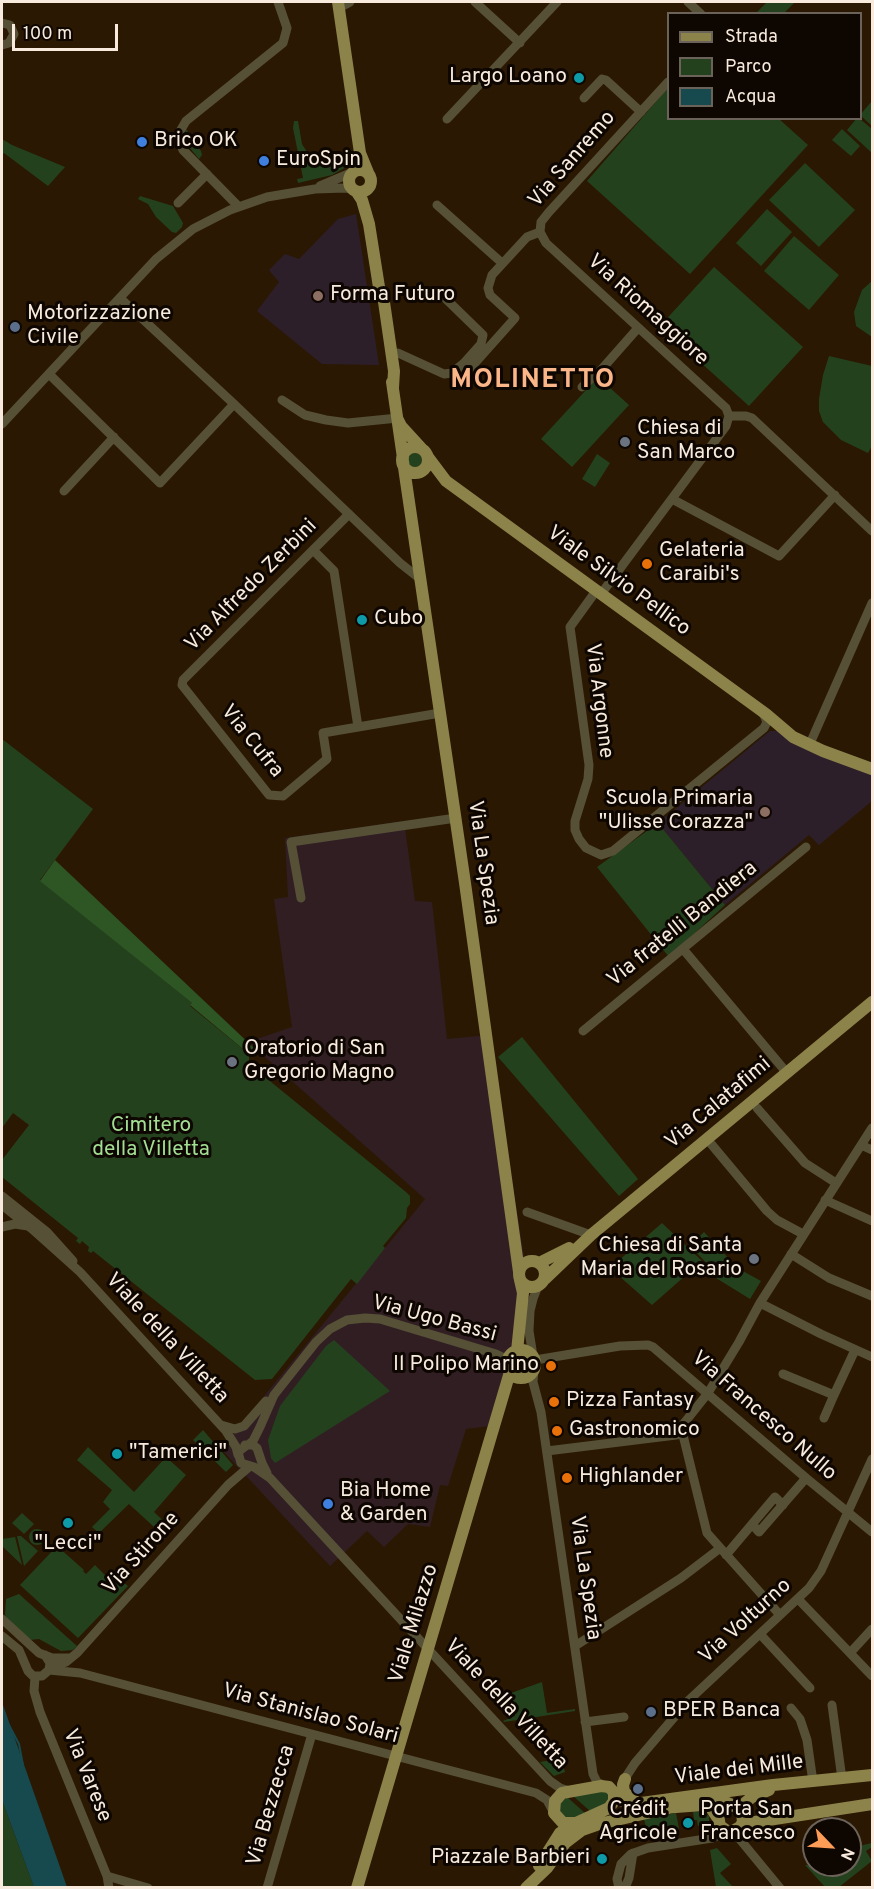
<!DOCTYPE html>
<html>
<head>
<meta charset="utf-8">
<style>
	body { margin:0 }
	#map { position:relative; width:874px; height:1889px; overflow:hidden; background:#2b1802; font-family:Overpass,sans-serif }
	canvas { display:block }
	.frame { position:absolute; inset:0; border:3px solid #f8ebde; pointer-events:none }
	.legend { position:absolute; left:667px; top:12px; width:195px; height:108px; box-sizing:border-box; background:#0d0601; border:2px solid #6b6259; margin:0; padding:8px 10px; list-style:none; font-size:18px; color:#f8ebde }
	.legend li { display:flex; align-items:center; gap:12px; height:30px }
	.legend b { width:30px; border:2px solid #6b6259 }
	.north { position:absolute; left:802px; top:1817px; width:60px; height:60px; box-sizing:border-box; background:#0d0601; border:2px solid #6b6259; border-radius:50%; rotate:115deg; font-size:16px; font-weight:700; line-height:24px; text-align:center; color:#f8ebde }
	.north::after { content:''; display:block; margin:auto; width:21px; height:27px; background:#fd9c57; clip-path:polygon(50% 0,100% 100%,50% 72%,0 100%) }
	.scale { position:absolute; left:12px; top:24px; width:106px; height:27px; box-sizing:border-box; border:3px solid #f8ebde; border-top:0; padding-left:8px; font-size:18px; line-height:21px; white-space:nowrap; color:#f8ebde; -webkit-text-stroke:4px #0d0601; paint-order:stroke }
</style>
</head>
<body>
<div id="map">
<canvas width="874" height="1889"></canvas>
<div class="frame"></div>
<ul class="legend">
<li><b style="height:8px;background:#8c834b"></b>Strada</li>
<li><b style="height:16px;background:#24411e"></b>Parco</li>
<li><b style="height:16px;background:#164a4f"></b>Acqua</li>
</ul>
<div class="north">N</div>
<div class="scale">100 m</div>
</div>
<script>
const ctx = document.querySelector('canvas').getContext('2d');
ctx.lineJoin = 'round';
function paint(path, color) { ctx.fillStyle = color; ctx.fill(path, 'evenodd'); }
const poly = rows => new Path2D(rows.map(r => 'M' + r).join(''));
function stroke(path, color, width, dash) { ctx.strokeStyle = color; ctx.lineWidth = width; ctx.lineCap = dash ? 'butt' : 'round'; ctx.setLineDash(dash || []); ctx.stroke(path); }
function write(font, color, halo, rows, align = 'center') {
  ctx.font = font + ' Overpass,sans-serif'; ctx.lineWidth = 6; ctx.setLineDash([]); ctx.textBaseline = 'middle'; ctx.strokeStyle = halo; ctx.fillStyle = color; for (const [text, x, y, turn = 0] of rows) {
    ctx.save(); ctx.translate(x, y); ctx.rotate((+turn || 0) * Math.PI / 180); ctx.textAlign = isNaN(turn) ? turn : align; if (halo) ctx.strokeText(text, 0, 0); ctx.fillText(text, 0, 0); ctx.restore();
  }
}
paint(poly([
	[404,821,415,901,432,902,447,1039,489,1035,525,1263,526,1322,490,1426,466,1429,448,1486,440,1485,430,1527,408,1524,384,1547,367,1531,330,1566,221,1449,425,1199,248,1042,292,1027,274,899,288,897,285,838]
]), '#311e23');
paint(poly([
	[356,214,379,365,322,364,257,311,279,282,269,270,285,254,299,259,338,219],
	[770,731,777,731,788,739,872,773,872,801,819,845,809,835,725,905,658,823]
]), '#2d1f2a');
paint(poly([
	[767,2,795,2,784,13,756,13],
	[668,88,668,118,779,119,808,145,690,274,587,181],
	[872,101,872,126,860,115],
	[857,118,860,119,872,129,872,153,847,130],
	[294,121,298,121,302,144,312,160,315,159,312,162,314,166,349,149,350,162,348,166,332,175,298,183,297,179,303,178,293,128],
	[186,129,201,151,202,155,199,159,185,142],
	[842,129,860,146,851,156,832,140],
	[2,139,12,145,65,167,48,186,4,153,2,155],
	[805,163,855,210,819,247,769,200],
	[140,196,173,206,183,223,182,227,176,233,172,232,156,217,148,204,138,199],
	[767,209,792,232,761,266,736,243],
	[794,236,839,275,809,310,764,271],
	[714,267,803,347,749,406,660,326],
	[872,281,872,337,856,326,854,312,862,290],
	[829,356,872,366,872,446,868,453,841,440,823,422,819,411,819,399,823,375],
	[598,377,629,405,572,467,541,439],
	'408 460a7 7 0 1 1 14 0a7 7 0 1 1-14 0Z',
	[597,454,610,463,595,487,582,479],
	[2,739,93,809,40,880,192,1003,190,1006,249,1054,249,1064,406,1192,410,1196,410,1204,407,1208,406,1218,383,1246,385,1248,357,1284,351,1279,272,1379,255,1380,93,1251,91,1253,88,1251,89,1247,82,1241,80,1244,76,1241,78,1238,2,1177,2,1160,29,1125,13,1113,2,1128],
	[658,823,725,905,669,957,597,867],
	[522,1037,638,1179,619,1196,498,1057],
	[662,1223,702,1261,652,1305,610,1268],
	[704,1232,731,1261,717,1274,690,1246],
	[730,1264,761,1281,750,1299,716,1278],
	[334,1340,390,1391,275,1463,271,1458,268,1440,280,1406,326,1346],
	'515 1364a7 7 0 1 1 14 0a7 7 0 1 1-14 0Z',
	[203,1430,233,1465,226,1472,193,1440],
	[88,1447,134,1492,166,1457,186,1475,154,1512,172,1529,165,1537,129,1504,99,1533,92,1527,110,1509,103,1502,112,1490,77,1460],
	[22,1513,34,1524,24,1534,12,1523],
	'29 1537a8 8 0 1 1 16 0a8 8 0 1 1-16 0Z',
	[17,1536,21,1536,38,1551,24,1566],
	[15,1537,22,1565,2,1546,2,1539],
	[57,1546,84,1570,83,1571,86,1574,95,1565,107,1577,112,1573,128,1586,78,1638,20,1585],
	[19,1594,77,1646,73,1650,61,1651,39,1639,29,1640,14,1628,5,1615,6,1599],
	[542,1682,547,1713,575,1709,575,1711,504,1722,503,1721,515,1716,511,1693],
	[560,1753,565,1772,554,1776,540,1762,557,1759,557,1754],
	[603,1790,609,1794,607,1803,590,1811,573,1796],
	[567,1797,585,1813,571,1819,562,1817,558,1805],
	[2,1800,34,1887,2,1887],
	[693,1811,705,1813,709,1816,709,1822,698,1826,697,1820,694,1820],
	[676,1813,679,1829,648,1835,644,1819],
	[872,1843,872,1847,866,1851,872,1861,839,1887,825,1887,805,1865,850,1865,850,1848],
	[717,1848,731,1864,720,1873,733,1887,716,1887,710,1850]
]), '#24411e');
paint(poly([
	[55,860,254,1048,249,1054,190,1005,192,1003,40,881]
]), '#2e5624');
paint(poly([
	[2,1702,67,1887,34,1887,2,1800]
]), '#164a4f');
stroke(poly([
	[9,1725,19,1744,23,1765]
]), '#164a4f', 2);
stroke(poly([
	[475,2,520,43],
	[688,2,701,14],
	[339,8,350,2],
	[2,23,10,25,14,34,9,43,2,45],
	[584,98,602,79,606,80,641,112],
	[447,119,557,2],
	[320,186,353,172],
	[178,203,207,174],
	[437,205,502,263],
	[238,206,183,150,180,143,179,133,186,121,283,43,287,28,278,2],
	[540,232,546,243,726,408,729,416],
	[120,298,234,404,400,563,419,578],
	[445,298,483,335,481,344,464,363],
	[398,353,444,374,452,373,464,363,468,367],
	[49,374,160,483,234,404],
	[458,382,515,318,490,295,488,288,492,275,527,237,540,232,541,222,549,212,668,82],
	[582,387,601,370,638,328],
	[282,400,305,415,326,420,348,423,398,418],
	[2,424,156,259,193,229,230,210,267,197,315,189,345,188,353,189],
	[64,491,114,437],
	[672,499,779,556,835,495],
	[349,514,183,680,182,685,269,795,283,796,327,759,323,733,440,713],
	[313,550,334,571,358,727],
	[596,591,570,627,589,765,588,779,575,821,575,830,579,839,586,848,601,855,613,851,764,728,767,722,763,713],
	[601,594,726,426,729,416,746,416,752,418,872,531],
	[812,739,872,603],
	[301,898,291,842,456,818],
	[683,949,787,1073],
	[583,1031,806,847],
	[757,1108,805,1163,836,1183],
	[707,1139,767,1211,777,1220,803,1234],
	[861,1145,872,1150],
	[2,1196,47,1232,73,1261],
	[825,1200,872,1221],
	[2,1205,32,1229,80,1272,226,1431,236,1447,238,1455],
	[527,1212,591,1235],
	[2,1227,15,1224,28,1226],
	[791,1254,829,1278,872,1296],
	[760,1303,821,1334,872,1357],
	[533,1356,529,1331,530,1311,533,1299,538,1286],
	[535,1360,620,1346,648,1345,653,1347,806,1478,872,1532],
	[534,1370,533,1382,541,1412,593,1774,597,1782,605,1786],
	[783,1374,834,1395,855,1350],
	[824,1418,834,1395],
	[221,1425,235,1429,244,1426,266,1401],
	[245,1445,253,1445,257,1448,262,1463,267,1473],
	[247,1445,238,1452,241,1463,254,1467,270,1478,550,1781,560,1788,570,1791],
	[248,1445,253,1441,260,1427,274,1395,316,1342,330,1329,347,1320,365,1318,380,1319,496,1354,508,1360],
	[547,1451,684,1434],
	[752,1524,759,1532,806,1478],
	[726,1555,775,1497,783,1505],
	[798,1599,872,1676],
	[780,1615,707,1533,681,1427,708,1393,739,1342,760,1303,872,1128],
	[2,1619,39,1653,52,1658,70,1658],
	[760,1634,810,1688],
	[2,1636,19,1650,28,1671,33,1676,42,1676,49,1670,50,1663,45,1655],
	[575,1646,681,1578,719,1549],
	[850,1653,872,1629],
	[52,1667,66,1662,77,1653,228,1485,250,1466],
	[49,1670,80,1673,536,1793,547,1800,553,1811],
	[35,1677,34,1691,40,1712,107,1876,109,1888],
	[832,1705,842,1779],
	[791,1708,800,1719,807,1740,813,1782],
	[585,1722,624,1717],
	[622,1783,635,1763,688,1701,809,1588,821,1571,872,1459],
	[733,1831,780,1888],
	[107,1876,148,1888],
	[267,1888,312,1734],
	[619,1888,617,1879,621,1864,631,1854,648,1848,712,1838,730,1831],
	[625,1888,629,1878,633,1853]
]), '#555036', 9);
stroke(poly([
	[338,2,360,153,369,175],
	'349 181a11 11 0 1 1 22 0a11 11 0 1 1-22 0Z',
	[356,191,362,200,369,224,379,287,384,302,394,371,393,388],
	[392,382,403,458],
	[398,420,401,426,422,449],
	'402 460a13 13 0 1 1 26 0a13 13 0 1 1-26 0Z',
	[428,457,446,481,766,714,793,737,823,751,872,769],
	[403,461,465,883,519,1272],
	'519 1274a13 13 0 1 1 26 0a13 13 0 1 1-26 0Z',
	[539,1263,569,1248],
	[545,1279,591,1235,872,1002],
	'507 1364a14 14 0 1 1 28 0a14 14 0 1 1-28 0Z',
	[517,1351,523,1293,520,1280],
	[625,1779,623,1785,624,1792,636,1802],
	[614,1793,614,1801,609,1808,576,1823,563,1823,554,1813,555,1801,562,1793,601,1786,609,1787,622,1801,634,1804,773,1785,872,1775],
	[708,1796,716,1798,737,1807,742,1813,743,1822,740,1827,733,1831,727,1831,720,1826,718,1815,723,1808,734,1805],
	[662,1808,703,1805,711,1808,717,1817],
	[739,1808,752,1797,769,1790],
	[742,1824,872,1804],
	[539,1866,560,1833,575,1823],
	[357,1888,510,1372],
	[526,1888,547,1868,565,1843,582,1830,599,1824,669,1808]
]), '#8c834b', 12);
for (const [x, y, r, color] of [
	[579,78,6,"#0f9aa8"],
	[142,142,6,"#3f7fe0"],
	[264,161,6,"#3f7fe0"],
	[318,296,6,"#8d6e63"],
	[15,327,6,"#5c6f8a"],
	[625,442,6,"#6b7280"],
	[647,564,6,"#e8710a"],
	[362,620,6,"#0f9aa8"],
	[765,812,6,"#8d6e63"],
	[232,1062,6,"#6b7280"],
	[754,1259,6,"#6b7280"],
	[551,1366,6,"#e8710a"],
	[554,1402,6,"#e8710a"],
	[557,1431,6,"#e8710a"],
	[117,1454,6,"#0f9aa8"],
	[567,1478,6,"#e8710a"],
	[328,1504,6,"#3f7fe0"],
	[68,1523,6,"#0f9aa8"],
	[651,1712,6,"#5c6f8a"],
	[638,1789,6,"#5c6f8a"],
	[688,1823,6,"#0f9aa8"],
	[602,1859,6,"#0f9aa8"]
]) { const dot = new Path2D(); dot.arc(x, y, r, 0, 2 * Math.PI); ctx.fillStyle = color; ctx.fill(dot); stroke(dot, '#0d0601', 2); }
write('21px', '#f8ebde', '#0d0601', [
	["Largo Loano",567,78,"right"],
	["Brico OK",154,142],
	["EuroSpin",276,161],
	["Forma Futuro",330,296],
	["Motorizzazione",27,315],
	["Civile",27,339],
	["Chiesa di",637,430],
	["San Marco",637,454],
	["Gelateria",659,552],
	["Caraibi's",659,576],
	["Cubo",374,620],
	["Scuola Primaria",753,800,"right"],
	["\"Ulisse Corazza\"",753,824,"right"],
	["Oratorio di San",244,1050],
	["Gregorio Magno",244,1074],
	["Chiesa di Santa",742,1247,"right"],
	["Maria del Rosario",742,1271,"right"],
	["Il Polipo Marino",539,1366,"right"],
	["Pizza Fantasy",566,1402],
	["Gastronomico",569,1431],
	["\"Tamerici\"",129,1454],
	["Highlander",579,1478],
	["Bia Home",340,1492],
	["& Garden",340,1516],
	["\"Lecci\"",68,1545,"center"],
	["BPER Banca",663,1712],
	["Crédit",638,1811,"center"],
	["Agricole",638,1835,"center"],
	["Porta San",700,1811],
	["Francesco",700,1835],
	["Piazzale Barbieri",590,1859,"right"]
], 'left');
write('21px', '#f8ebde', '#0d0601', [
	["Via Sanremo",573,160,-49],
	["Via Riomaggiore",647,311,42],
	["Viale Silvio Pellico",618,582,36],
	["Via Alfredo Zerbini",252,586,-45],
	["Via Argonne",598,701,83],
	["Via Cufra",251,742,51],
	["Via La Spezia",482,863,82],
	["Via fratelli Bandiera",683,925,-39],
	["Via Calatafimi",719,1104,-40],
	["Via Ugo Bassi",434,1320,15],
	["Viale della Villetta",166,1339,47],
	["Via Francesco Nullo",763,1417,41],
	["Via Stirone",142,1554,-48],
	["Via La Spezia",584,1578,82],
	["Via Volturno",746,1622,-42],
	["Viale Milazzo",415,1624,-73],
	["Viale della Villetta",505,1705,47],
	["Via Stanislao Solari",310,1715,15],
	["Viale dei Mille",739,1771,-7],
	["Via Varese",86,1776,68],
	["Via Bezzecca",272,1806,-74]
]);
write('21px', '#a2df93', '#0d0601', [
	["Cimitero",151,1127],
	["della Villetta",151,1151]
]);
ctx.letterSpacing = '1.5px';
write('bold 27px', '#fab588', '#0d0601', [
	["MOLINETTO",533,382]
]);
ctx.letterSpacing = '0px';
</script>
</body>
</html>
